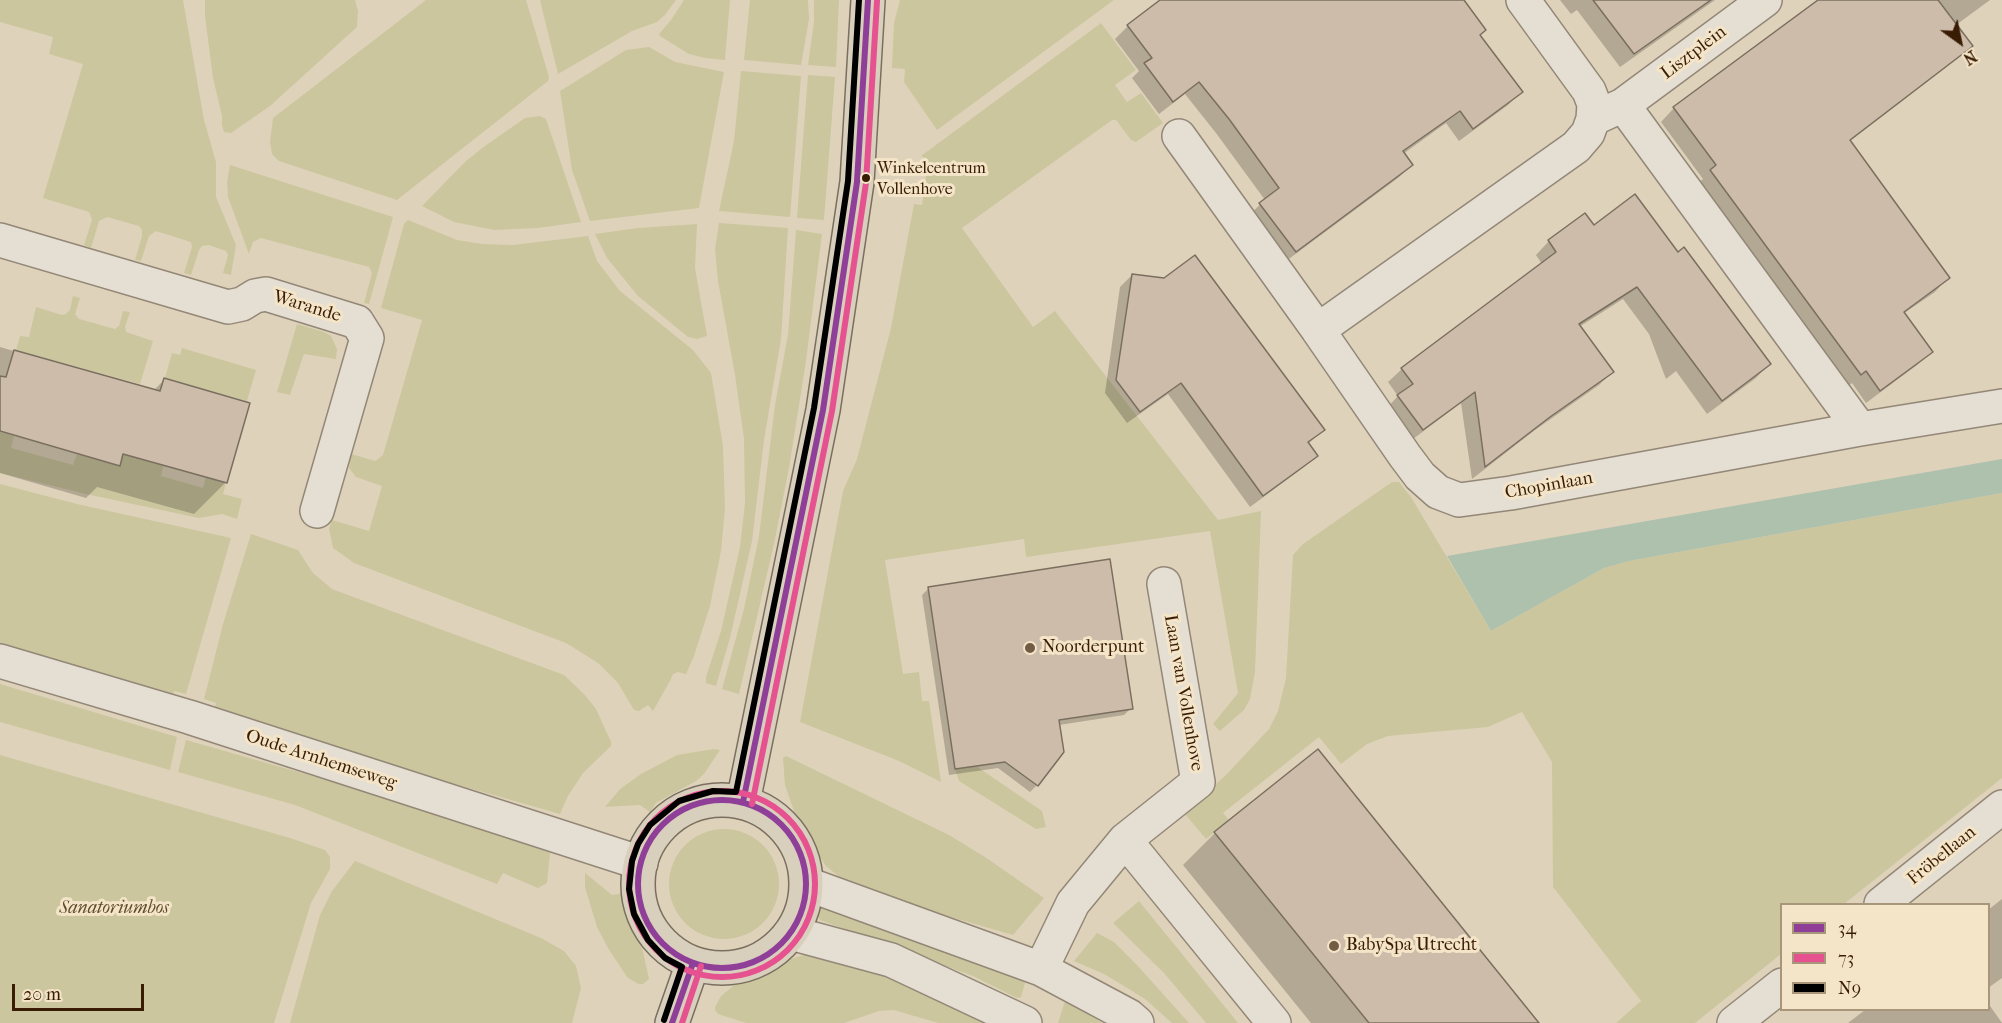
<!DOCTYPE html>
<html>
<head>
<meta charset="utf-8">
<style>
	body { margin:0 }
	#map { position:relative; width:2002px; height:1023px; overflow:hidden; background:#dfd2ba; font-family:"IM FELL French Canon",serif }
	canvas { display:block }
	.legend { position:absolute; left:1780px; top:903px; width:210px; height:108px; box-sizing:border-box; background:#f4e5c8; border:2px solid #a9957a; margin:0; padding:8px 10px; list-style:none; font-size:18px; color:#391c04 }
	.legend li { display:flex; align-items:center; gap:12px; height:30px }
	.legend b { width:30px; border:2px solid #a9957a }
	.north { position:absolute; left:1930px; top:12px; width:60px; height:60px; -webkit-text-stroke:4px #f4e5c8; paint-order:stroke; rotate:147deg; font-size:16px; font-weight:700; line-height:24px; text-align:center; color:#391c04 }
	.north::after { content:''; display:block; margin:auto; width:21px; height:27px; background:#391c04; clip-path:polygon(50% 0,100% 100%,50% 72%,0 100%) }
	.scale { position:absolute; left:12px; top:984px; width:132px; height:27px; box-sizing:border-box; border:3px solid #391c04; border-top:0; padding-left:8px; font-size:18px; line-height:21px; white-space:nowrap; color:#391c04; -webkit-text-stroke:4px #f4e5c8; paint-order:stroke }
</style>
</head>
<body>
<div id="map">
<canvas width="2002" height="1023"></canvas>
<ul class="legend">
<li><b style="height:8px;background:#8f3f98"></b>34</li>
<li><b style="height:8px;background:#e65290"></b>73</li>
<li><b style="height:8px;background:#000"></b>N9</li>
</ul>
<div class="north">N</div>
<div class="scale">20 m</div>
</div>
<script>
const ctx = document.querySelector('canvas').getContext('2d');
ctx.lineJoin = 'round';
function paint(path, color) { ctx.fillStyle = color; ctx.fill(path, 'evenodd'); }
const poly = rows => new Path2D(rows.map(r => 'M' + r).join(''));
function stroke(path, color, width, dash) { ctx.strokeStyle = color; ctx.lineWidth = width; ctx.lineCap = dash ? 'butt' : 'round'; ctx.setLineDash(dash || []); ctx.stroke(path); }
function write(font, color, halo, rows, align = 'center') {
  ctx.font = font + ' "IM FELL French Canon",serif'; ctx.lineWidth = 6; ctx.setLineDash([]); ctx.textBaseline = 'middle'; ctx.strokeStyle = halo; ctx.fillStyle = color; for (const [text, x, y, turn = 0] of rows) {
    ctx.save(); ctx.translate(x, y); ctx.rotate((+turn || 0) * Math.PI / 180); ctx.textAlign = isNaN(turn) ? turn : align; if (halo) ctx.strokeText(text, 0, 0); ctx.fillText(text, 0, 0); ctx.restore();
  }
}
paint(poly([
	[0,0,183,0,204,120,216,162,216,197,236,245,231,275,223,273,228,255,226,251,209,245,202,246,199,250,191,275,184,273,192,247,191,242,156,231,149,236,141,261,135,260,142,236,142,230,139,226,107,217,99,221,91,248,84,245,92,220,89,212,43,198,83,64,49,54,53,37,0,22],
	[205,0,355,0,358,11,357,27,270,106,231,133,224,132,222,125,222,116,213,78,205,16],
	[426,0,526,0,549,77,548,81,397,200,279,161,272,154,270,142,273,118],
	[540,0,676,0,665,15,657,22,632,31,558,74],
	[684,0,730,0,725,60,705,58,689,54,660,36,659,34,671,20],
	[750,0,808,0,809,19,801,65,744,60],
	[814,0,839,0,836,67,808,65,814,22],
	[900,0,1114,0,937,130,904,82,905,69,892,68,894,23],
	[1101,23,1136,70,1115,85,1127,102,1141,93,1163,123,1136,142,1131,140,1116,120,1112,120,962,228,1033,327,1055,311,1218,520,1261,511,1255,672,1250,699,1244,710,1220,731,1213,724,1238,693,1210,531,1026,557,1024,539,885,560,903,674,919,672,922,701,929,701,941,782,899,761,800,722,843,491,857,459,891,328,914,204,922,205,928,162,927,159,921,156],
	[649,47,675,62,724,72,699,208,590,221,572,170,560,91,626,50],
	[741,71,801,76,790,217,719,211,734,141],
	[808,75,835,77,824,220,797,218],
	[540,116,546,119,581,222,538,228,494,230,454,222,422,206,466,161,485,146,525,118],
	[230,165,393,217,369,304,364,303,372,273,369,267,261,238,253,242,249,254,228,197,227,182],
	[408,220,457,240,482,244,513,245,588,236,597,261,620,291,693,350,711,373,723,446,725,508,721,551,710,606,694,656,686,674,678,672,673,674,670,681,653,711,648,705,639,711,634,710,618,683,598,663,566,643,354,563,333,548,329,529,332,520,369,531,382,486,356,477,349,468,351,454,375,461,383,455,422,320,381,308,404,224],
	[719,223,788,228,781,339,764,440,752,541,730,638,716,686,706,683,706,677,721,631,740,547,745,503,744,439,735,375,718,281,715,249],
	[697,224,695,268,707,336,697,339,688,337,638,296,607,258,595,234,638,228],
	[796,230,822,234,806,361,789,468,774,544,739,694,722,689,744,609,759,536,775,405,788,335],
	[73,296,80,298,75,314,79,319,115,329,119,326,123,311,130,312,125,327,126,332,153,341,140,384,16,350,20,336,29,337,36,307,62,315,66,314,70,310],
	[297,324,324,332,331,336,337,349,336,359,304,354,290,395,277,392],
	[182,348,256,370,247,401,165,378,172,353,180,355],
	[0,432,14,436,11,448,73,465,77,454,119,466,123,453,164,464,161,476,203,488,206,477,226,483,223,494,242,499,237,519,222,514,199,518,86,494,0,473],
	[1392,482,1399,482,1411,497,1491,631,1604,568,1629,561,2002,493,2002,778,1844,904,1782,904,1781,954,1695,1023,1616,1023,1641,1001,1553,887,1552,762,1522,712,1488,727,1388,736,1367,744,1341,764,1319,737,1223,813,1229,820,1206,839,1184,813,1226,775,1269,729,1278,711,1286,678,1293,555,1303,544],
	[0,484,77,504,231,538,186,694,174,691,170,703,0,652],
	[251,534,298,550,313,573,332,589,564,675,584,694,596,709,611,742,611,746,583,773,568,796,560,814,213,715,216,703,204,699,223,624],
	[0,684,177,737,170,770,0,722],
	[186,740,551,844,547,883,538,888,503,873,497,884,295,805,178,772],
	[714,749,720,750,704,774,696,781,656,803,650,812,640,805,605,807,620,789,641,774,677,755],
	[0,755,290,838,325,850,330,857,330,869,311,903,274,1023,0,1023],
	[786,756,949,835,985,857,1044,898,1013,935,878,896,845,882,825,865,794,811,785,785,783,758],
	[976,766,1042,811,1046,827,1036,829,959,781,955,769],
	'669 884a55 55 0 1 1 110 0a55 55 0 1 1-110 0Z',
	[355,861,541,938,564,951,576,966,581,988,572,1023,290,1023,320,915,332,891],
	[585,873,612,895,624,893,628,914,642,947,649,979,643,984,638,984,627,977,608,948,597,927,585,887],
	[1139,901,1238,1023,1206,1023,1164,973,1113,923],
	[822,904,1022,980,1025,983,1021,997,1017,998,973,976,820,920,816,914,819,907],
	[1097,933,1114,942,1136,964,1189,1023,1172,1023,1145,999,1124,986,1104,974,1074,961],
	[807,954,875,969,989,1023,938,1023,894,1010,879,1011,844,1023,746,1023,718,1014,715,1010,715,1007,721,996,737,983,784,961],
	[1065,1001,1092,1016,1102,1023,1058,1023]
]), '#cbc69e');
paint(poly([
	[2002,459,2002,493,1629,561,1604,568,1491,631,1447,556]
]), '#aec1ad');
paint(poly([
	[1163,0,1463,0,1479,35,1521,92,1508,105,1459,141,1446,123,1403,154,1412,165,1398,178,1282,264,1247,217,1265,200,1216,133,1185,94,1159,114,1132,78,1139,71,1115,39,1128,26],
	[1560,0,1715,0,1620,67,1577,10,1571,14],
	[1821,0,1990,0,1956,25,1971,45,1957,59,1849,142,1948,278,1935,292,1903,314,1931,352,1917,365,1866,403,1852,383,1847,387,1697,184,1703,179,1661,122,1674,108],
	[1593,227,1678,254,1769,364,1756,378,1707,414,1676,371,1666,379,1649,334,1623,299,1579,327,1612,372,1599,385,1535,430,1472,479,1461,403,1409,442,1385,410,1398,396,1388,382,1402,369,1542,264,1536,255,1549,241],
	[1132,275,1323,430,1308,444,1316,455,1304,467,1250,507,1168,394,1127,423,1105,393,1120,287],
	[0,347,153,391,164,380,226,482,194,514,97,487,86,498,0,473],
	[929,588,1131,708,1124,715,1059,725,1037,785,1030,792,998,768,949,775,922,595],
	[1215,833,1537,1023,1311,1023,1183,865],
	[2002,899,2002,978,1988,988,1988,910],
	[1988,1003,2002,1023,1848,1023,1865,1010,1988,1010]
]), '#0003');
const building = poly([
	[1160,0,1464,0,1486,30,1480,35,1523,92,1473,129,1460,111,1403,151,1413,165,1296,252,1259,203,1279,188,1229,119,1199,82,1173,102,1144,63,1152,58,1127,25,1160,0],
	[1593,0,1711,0,1634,54,1593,0],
	[1818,0,1938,0,1973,46,1850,140,1950,278,1904,312,1933,352,1880,391,1866,371,1861,375,1710,170,1716,165,1673,107,1818,0],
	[1635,194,1678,252,1684,247,1771,364,1722,401,1637,287,1579,324,1614,372,1550,417,1485,467,1475,392,1423,430,1397,395,1413,384,1401,368,1556,252,1548,240,1585,213,1594,225,1635,194],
	[1195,255,1325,430,1308,442,1318,456,1263,496,1181,383,1140,412,1116,380,1132,274,1164,278,1195,255],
	[14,350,160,391,164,378,250,403,227,483,123,454,120,466,0,431,0,376,6,377,14,350],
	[1110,559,1133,709,1059,720,1064,752,1038,786,1005,762,955,769,928,587,1110,559],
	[1318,749,1355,795,1539,1023,1369,1023,1214,832,1318,749]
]);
paint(building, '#cebcab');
stroke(building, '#7a6f5f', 1.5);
const minor = poly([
	[1523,0,1589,91,1594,104,1593,119,1588,133,1576,147,1318,330,1405,456,1420,476,1438,492,1459,500,1511,493,1860,429,2002,406],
	[1623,105,1765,0],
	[1593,119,1623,105,1860,429],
	[1179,136,1318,330],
	[0,240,228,307,242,304,255,296,266,294,357,322,367,338,317,511],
	[0,661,189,717,641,863],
	[1125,840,1274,1023],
	[807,884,1041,969,1129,1016,1137,1023],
	[1881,904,2002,807],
	[791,933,891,960,1025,1023],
	[1041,969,1073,903,1125,840,1198,782,1164,584],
	[1734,1023,1782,985]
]);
const major = poly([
	'638 884a84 84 0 1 1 168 0a84 84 0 1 1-168 0Z',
	[743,802,823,410,857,182,868,0],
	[672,1023,693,963]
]);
stroke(minor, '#938777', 36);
stroke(major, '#7a6f5f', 36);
stroke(minor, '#e5ded2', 33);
stroke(major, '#d9cfbd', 33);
stroke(poly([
	'638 884a84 84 0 1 1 168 0a84 84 0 1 1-168 0Z',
	[743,802,823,410,857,182,868,0],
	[672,1023,693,963]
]), '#8f3f98', 6);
stroke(poly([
	'629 884a93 93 0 1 1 186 0a93 93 0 1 1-186 0Z',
	[752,804,832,411,866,183,877,1],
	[682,1023,701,966]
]), '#e65290', 6);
stroke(poly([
	[664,1020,682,967,665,958,648,940,634,914,629,889,632,861,638,844,650,825,679,801,713,791,736,792,814,408,848,181,859,0]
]), '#000', 6);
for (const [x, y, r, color] of [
	[866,178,5,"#391c04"],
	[1030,648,6,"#735c44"],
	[1334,946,6,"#735c44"]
]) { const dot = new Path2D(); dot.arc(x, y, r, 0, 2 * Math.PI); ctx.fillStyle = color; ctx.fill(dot); stroke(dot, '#f4e5c8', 2); }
write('16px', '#391c04', '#f4e5c8', [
	["Winkelcentrum",877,169],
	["Vollenhove",877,190]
], 'left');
write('18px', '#391c04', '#f4e5c8', [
	["Lisztplein",1694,53,-37],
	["Warande",307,307,17],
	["Chopinlaan",1549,486,-10],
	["Laan van Vollenhove",1183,693,80],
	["Oude Arnhemseweg",321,760,18],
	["Fröbellaan",1942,856,-39]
]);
write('18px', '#391c04', '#f4e5c8', [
	["Noorderpunt",1042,648],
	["BabySpa Utrecht",1346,946]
], 'left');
write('italic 18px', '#604c2b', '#f4e5c8', [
	["Sanatoriumbos",114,909]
]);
</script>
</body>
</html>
